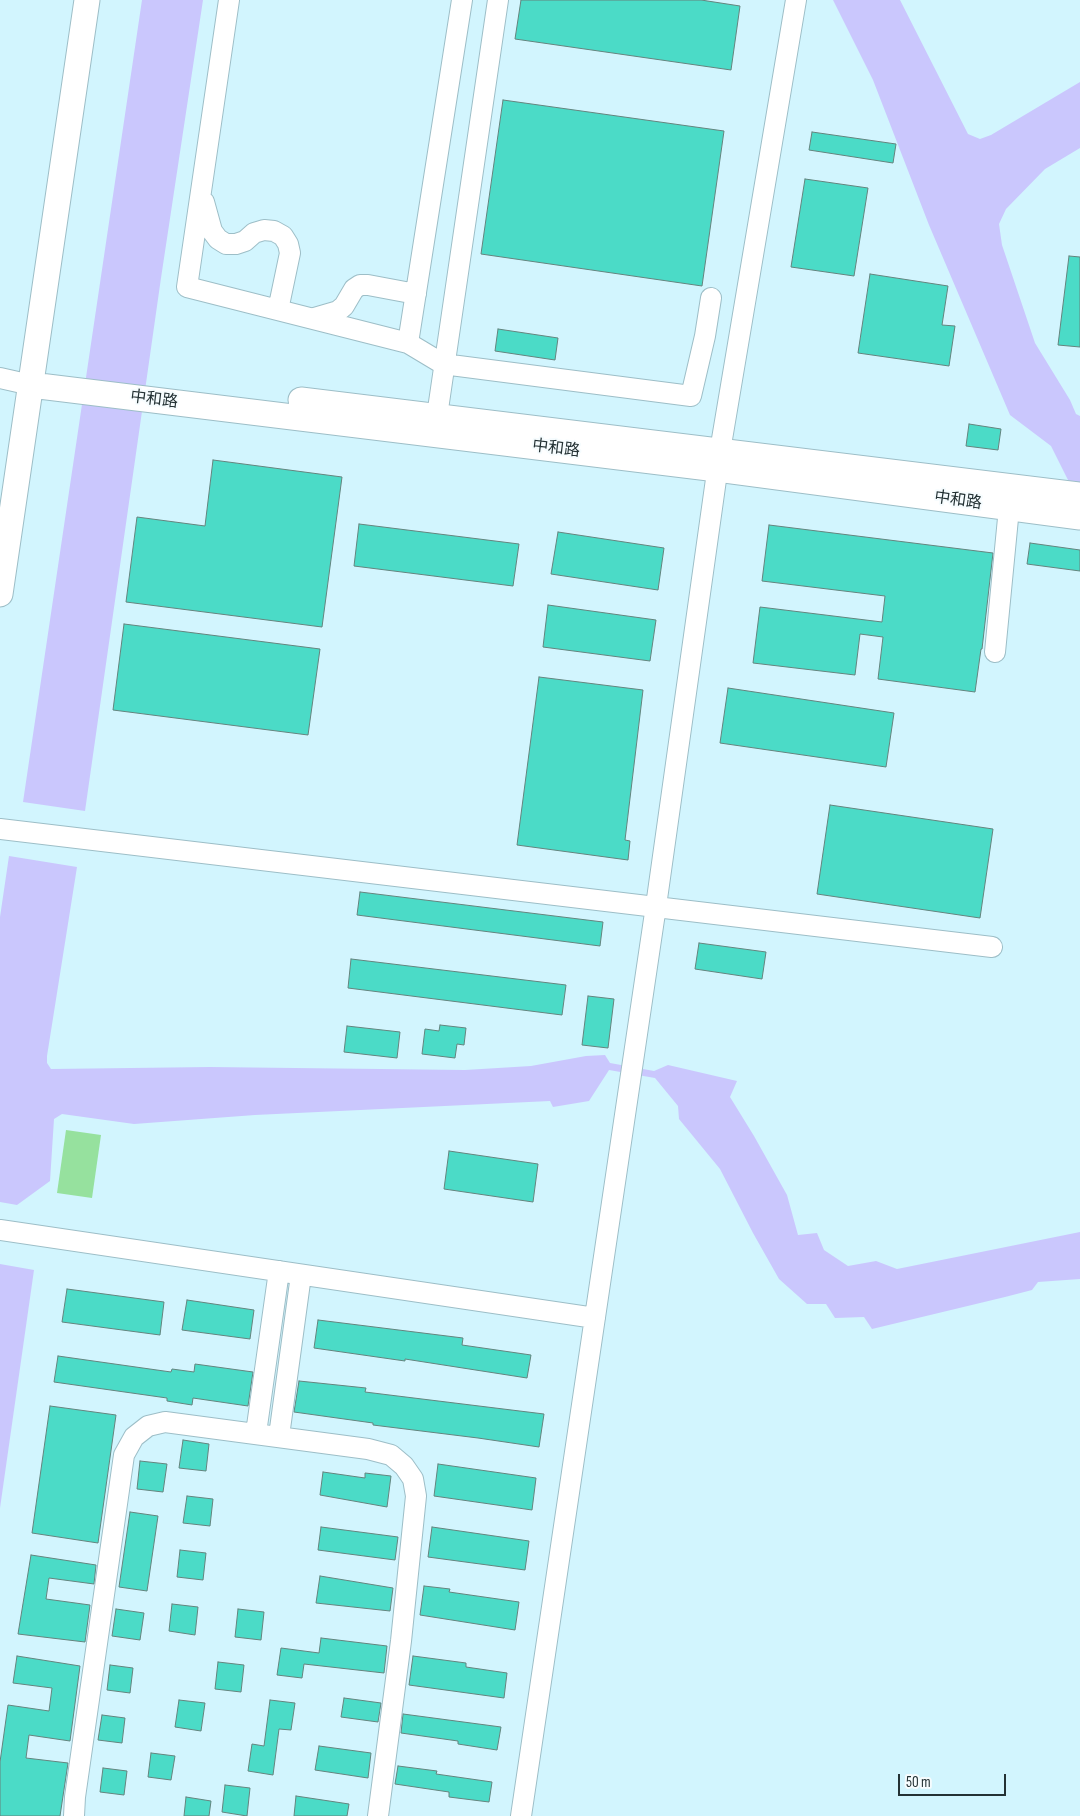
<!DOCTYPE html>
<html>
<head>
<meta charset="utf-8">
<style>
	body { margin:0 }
	#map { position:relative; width:1080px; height:1816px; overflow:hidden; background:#d2f5fe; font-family:"Sofia Sans Condensed",sans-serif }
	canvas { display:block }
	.scale { position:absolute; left:898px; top:1774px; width:108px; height:22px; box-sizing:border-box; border:2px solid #233134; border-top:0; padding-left:6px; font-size:15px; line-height:18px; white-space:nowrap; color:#233134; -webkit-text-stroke:4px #f6fcfe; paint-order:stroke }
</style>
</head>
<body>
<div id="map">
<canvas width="1080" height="1816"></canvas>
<div class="scale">50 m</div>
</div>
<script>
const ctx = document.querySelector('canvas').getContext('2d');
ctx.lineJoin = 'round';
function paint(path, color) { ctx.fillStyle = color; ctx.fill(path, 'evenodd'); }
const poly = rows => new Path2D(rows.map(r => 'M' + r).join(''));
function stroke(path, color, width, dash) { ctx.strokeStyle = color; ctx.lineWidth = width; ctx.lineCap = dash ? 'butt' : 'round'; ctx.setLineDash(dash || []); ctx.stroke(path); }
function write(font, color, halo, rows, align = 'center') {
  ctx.font = font + ' "Sofia Sans Condensed","Noto Sans SC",sans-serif'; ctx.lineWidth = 4; ctx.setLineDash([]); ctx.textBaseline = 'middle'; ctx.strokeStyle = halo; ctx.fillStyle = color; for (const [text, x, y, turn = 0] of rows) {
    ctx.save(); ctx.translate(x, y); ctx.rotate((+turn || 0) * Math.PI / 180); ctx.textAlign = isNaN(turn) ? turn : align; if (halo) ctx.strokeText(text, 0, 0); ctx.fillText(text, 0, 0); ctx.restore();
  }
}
paint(poly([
	[66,1130,101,1135,92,1198,57,1193]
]), '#96e19e');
paint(poly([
	[142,0,203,0,161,278,85,811,23,802],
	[833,0,900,0,968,134,980,139,991,135,1080,82,1080,148,1045,169,1006,209,999,224,1002,245,1035,343,1070,400,1076,414,1080,416,1080,504,1051,446,1010,415,929,225,873,80],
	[9,856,77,867,47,1056,47,1063,51,1069,210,1067,465,1070,531,1066,586,1056,605,1055,610,1063,654,1071,668,1065,737,1081,730,1097,754,1136,787,1195,798,1235,817,1233,824,1250,848,1266,876,1261,897,1269,1080,1232,1080,1279,1038,1282,1032,1290,1005,1297,872,1329,864,1317,835,1318,826,1304,807,1304,779,1279,753,1233,720,1169,679,1119,678,1106,655,1078,609,1070,589,1101,553,1107,550,1101,255,1115,134,1124,62,1114,54,1119,50,1181,17,1205,0,1202,0,917],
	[0,1264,34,1270,0,1508]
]), '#cac7fd');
const building = poly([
	[521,0,701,0,740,6,731,70,515,39,521,0],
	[503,100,724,131,702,286,481,254,503,100],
	[812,132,896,144,893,163,809,150,812,132],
	[805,179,868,188,854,276,791,267,805,179],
	[1069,256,1080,257,1080,347,1058,345,1069,256],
	[870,274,948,286,942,325,955,326,949,366,858,353,870,274],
	[498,329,558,338,555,360,495,351,498,329],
	[969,424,1001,429,998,450,966,446,969,424],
	[213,460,342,477,322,627,126,602,137,517,205,526,213,460],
	[359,524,519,544,513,586,354,566,359,524],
	[769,525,993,553,982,649,981,649,975,692,878,679,883,637,860,634,855,675,753,663,760,607,882,622,885,596,762,581,769,525],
	[558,532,664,548,658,590,551,574,558,532],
	[1030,543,1080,550,1080,571,1027,564,1030,543],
	[548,605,656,620,650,661,543,647,548,605],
	[124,624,320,649,308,735,113,710,124,624],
	[539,677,643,690,625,840,630,841,628,860,517,845,539,677],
	[728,688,894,713,886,767,720,743,728,688],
	[830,805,993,829,980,918,817,894,830,805],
	[360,892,603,922,600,946,357,915,360,892],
	[699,943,766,952,762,979,695,969,699,943],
	[351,959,566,985,562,1015,348,988,351,959],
	[588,996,614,999,608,1048,582,1045,588,996],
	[440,1025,466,1028,464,1045,457,1044,455,1058,422,1054,425,1029,439,1031,440,1025],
	[347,1026,400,1032,397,1058,344,1052,347,1026],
	[449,1151,538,1164,533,1202,444,1189,449,1151],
	[67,1289,164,1302,160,1335,62,1322,67,1289],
	[187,1300,254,1310,250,1339,182,1330,187,1300],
	[318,1320,463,1338,462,1345,531,1355,527,1378,405,1359,405,1361,314,1348,318,1320],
	[58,1356,171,1372,172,1369,194,1372,195,1364,253,1372,248,1406,193,1398,192,1405,167,1401,167,1398,54,1382,58,1356],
	[299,1381,366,1388,365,1392,544,1414,539,1447,478,1438,373,1425,373,1423,294,1412,299,1381],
	[50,1406,116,1415,98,1543,32,1533,50,1406],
	[183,1440,209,1444,206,1471,179,1468,183,1440],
	[140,1461,167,1464,163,1492,137,1489,140,1461],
	[438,1464,536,1478,532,1510,434,1496,438,1464],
	[323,1472,365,1478,365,1473,391,1476,387,1507,320,1495,323,1472],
	[187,1496,213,1499,210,1526,183,1523,187,1496],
	[130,1512,158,1516,147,1591,119,1587,130,1512],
	[321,1527,398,1537,395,1560,318,1550,321,1527],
	[432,1527,529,1541,525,1570,428,1557,432,1527],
	[180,1550,206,1553,203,1580,177,1577,180,1550],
	[31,1555,96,1565,94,1584,49,1578,46,1599,90,1605,85,1642,18,1634,31,1555],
	[320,1576,393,1588,390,1611,316,1603,320,1576],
	[424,1586,450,1589,449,1592,519,1602,515,1630,420,1615,424,1586],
	[172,1604,198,1607,195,1635,169,1631,172,1604],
	[116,1609,144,1613,140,1640,112,1636,116,1609],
	[238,1609,264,1612,261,1640,235,1637,238,1609],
	[321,1638,387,1646,384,1673,304,1664,302,1678,277,1675,281,1648,319,1653,321,1638],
	[17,1656,80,1666,70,1741,29,1735,26,1758,68,1763,60,1816,0,1816,0,1762,8,1705,49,1711,52,1688,13,1683,17,1656],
	[413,1656,466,1663,466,1667,507,1673,504,1698,409,1685,413,1656],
	[218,1662,244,1665,241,1692,215,1689,218,1662],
	[110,1665,133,1668,130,1693,107,1690,110,1665],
	[344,1698,381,1703,378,1722,341,1717,344,1698],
	[179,1700,205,1703,201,1731,175,1727,179,1700],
	[270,1700,295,1703,291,1730,279,1729,273,1775,248,1771,252,1744,264,1746,270,1700],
	[403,1714,501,1727,497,1750,458,1744,458,1741,401,1733,403,1714],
	[102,1715,125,1718,122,1743,98,1740,102,1715],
	[319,1746,371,1753,368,1778,315,1770,319,1746],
	[151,1753,175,1756,171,1780,148,1777,151,1753],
	[398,1766,437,1771,436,1774,492,1782,489,1802,449,1797,449,1792,395,1784,398,1766],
	[103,1768,127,1771,124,1795,100,1792,103,1768],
	[225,1785,250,1788,247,1816,222,1812,225,1785],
	[296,1796,349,1804,347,1816,294,1816,296,1796],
	[186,1797,211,1801,209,1816,184,1816,186,1797]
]);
paint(building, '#4bdbc7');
stroke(building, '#64847e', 1);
const minor = poly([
	[229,0,187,287,408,343,443,364,691,396,705,336,711,298],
	[204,202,212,231,218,239,226,244,236,244,245,241,254,233,264,230,274,231,283,236,288,244,290,253,278,310],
	[314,318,338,311,344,306,354,289,360,285,368,285,416,294],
	[408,343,462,0],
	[0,378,31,385],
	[437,416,498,0],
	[995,652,1009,508],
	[0,829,992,947],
	[0,1230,595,1318],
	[256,1433,279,1271],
	[279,1436,301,1275],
	[74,1816,75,1797,124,1455,134,1437,148,1426,165,1422,368,1449,391,1455,404,1466,413,1479,416,1496,401,1641,378,1816],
	[521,1816,656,906,720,451,796,0]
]);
const major = poly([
	[31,385,717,469,1080,517],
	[301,400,1080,495],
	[0,594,87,0]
]);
stroke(minor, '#9dbec7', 22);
stroke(major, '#9dbec7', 27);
stroke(minor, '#fff', 20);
stroke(major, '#fff', 25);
write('16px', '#233134', '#f6fcfe', [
	["中和路",154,400,7],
	["中和路",556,449,7],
	["中和路",958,501,8]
]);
</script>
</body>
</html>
